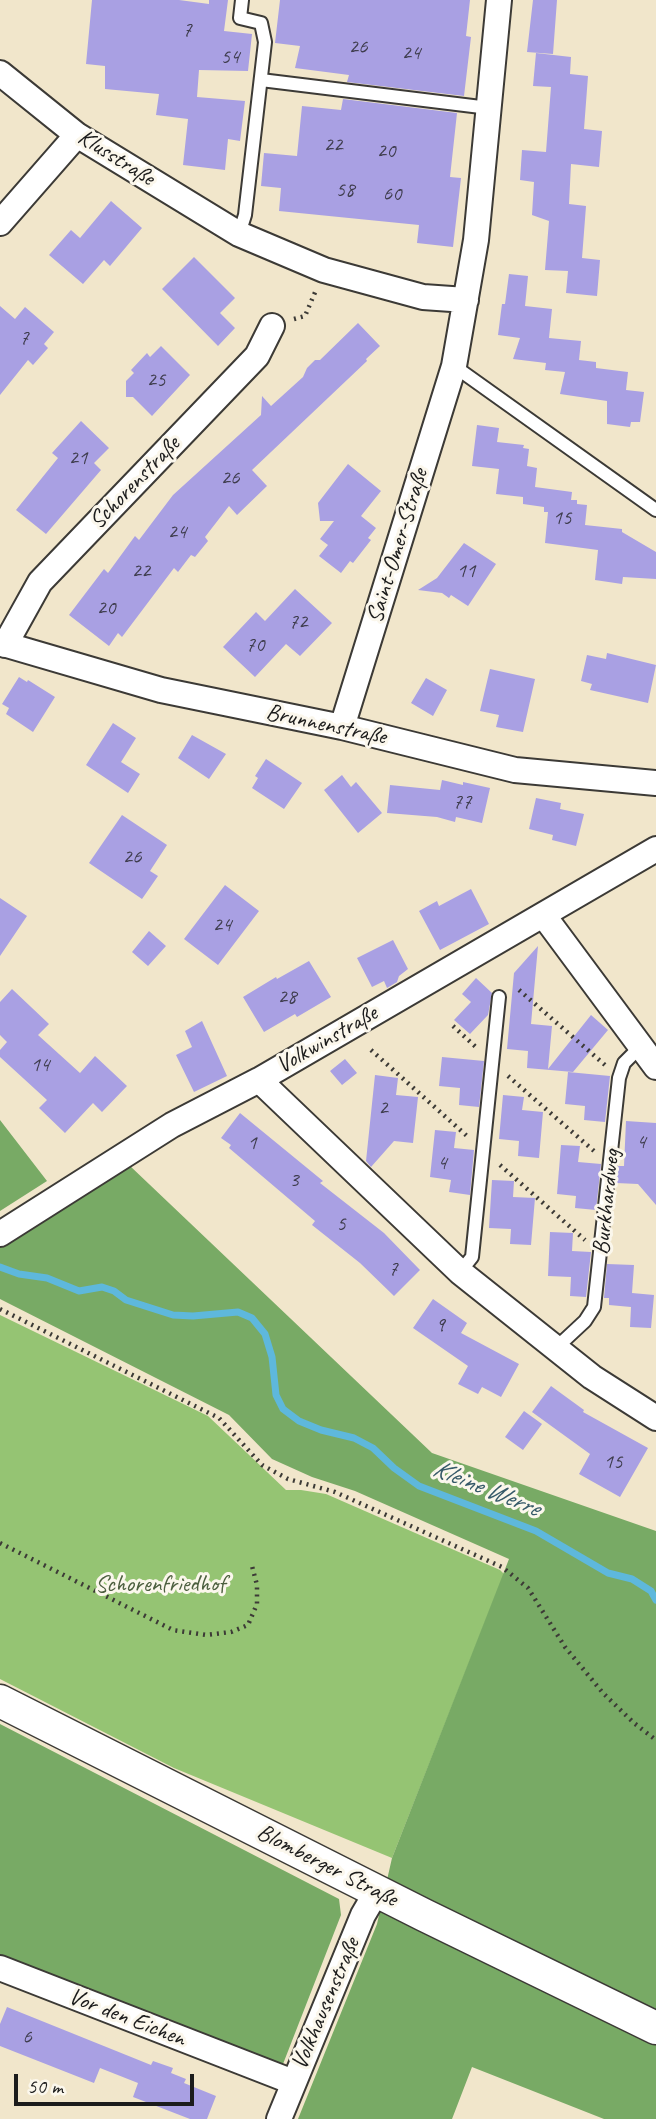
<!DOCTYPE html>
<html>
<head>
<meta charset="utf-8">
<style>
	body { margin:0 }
	#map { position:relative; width:656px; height:2119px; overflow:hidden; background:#f1e6cb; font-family:Caveat,sans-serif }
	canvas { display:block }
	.scale { position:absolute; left:14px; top:2074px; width:180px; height:32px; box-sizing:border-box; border:4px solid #1c1c1c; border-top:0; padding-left:9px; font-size:21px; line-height:24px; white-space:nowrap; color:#1c1c1c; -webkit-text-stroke:5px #fbf7ec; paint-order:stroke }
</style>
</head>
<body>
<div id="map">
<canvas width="656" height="2119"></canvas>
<div class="scale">50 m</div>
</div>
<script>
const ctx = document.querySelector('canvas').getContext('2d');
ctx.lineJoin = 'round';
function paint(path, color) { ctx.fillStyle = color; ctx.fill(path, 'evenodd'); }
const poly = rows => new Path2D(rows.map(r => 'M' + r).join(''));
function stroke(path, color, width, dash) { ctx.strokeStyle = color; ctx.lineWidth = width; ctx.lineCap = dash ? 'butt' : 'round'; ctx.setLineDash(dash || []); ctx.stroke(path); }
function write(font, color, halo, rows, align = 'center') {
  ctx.font = font + ' Caveat,sans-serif'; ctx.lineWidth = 6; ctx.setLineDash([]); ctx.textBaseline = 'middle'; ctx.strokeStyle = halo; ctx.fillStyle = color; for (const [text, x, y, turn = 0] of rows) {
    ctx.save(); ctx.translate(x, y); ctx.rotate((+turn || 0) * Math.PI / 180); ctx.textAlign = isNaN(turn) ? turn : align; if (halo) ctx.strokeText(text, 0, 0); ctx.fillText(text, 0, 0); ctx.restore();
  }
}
paint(poly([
	[0,1315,208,1416,286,1490,301,1490,326,1494,500,1570,504,1574,392,1858,174,1768,0,1679]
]), '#95c473');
paint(poly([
	[0,1120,47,1181,0,1211],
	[129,1165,432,1453,656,1531,656,2119,604,2119,472,2067,452,2119,298,2119,377,1924,392,1858,509,1559,355,1491,312,1477,272,1459,229,1415,0,1299,0,1240],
	[0,1724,339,1899,341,1915,283,2064,0,1956]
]), '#78aa65');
stroke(poly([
	[0,1267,19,1274,47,1278,79,1291,102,1287,114,1291,126,1300,173,1315,193,1316,238,1312,252,1318,265,1334,272,1357,276,1395,283,1409,299,1421,321,1430,354,1438,373,1448,394,1468,419,1486,536,1531,608,1573,632,1579,651,1591,656,1600]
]), '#5eb8dc', 7);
paint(poly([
	[92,0,179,0,209,4,209,0,228,0,224,31,252,34,248,71,199,70,197,97,245,101,240,141,228,139,225,170,183,165,188,119,156,115,159,94,105,89,105,66,86,64],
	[280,0,470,0,466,36,471,37,464,96,347,82,349,75,295,68,300,46,275,43],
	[533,0,557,0,553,54,527,52],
	[536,53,571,57,570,74,588,76,584,129,602,131,599,167,571,164,569,204,586,206,582,258,600,260,597,296,566,293,568,271,545,270,549,221,532,215,534,182,520,180,522,150,546,152,551,87,533,86],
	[343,99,457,113,450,177,461,178,453,247,417,243,419,225,279,211,281,188,261,186,264,153,297,156,302,106,341,110],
	[111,201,142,228,110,266,104,260,83,284,49,255,71,230,80,238],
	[194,257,235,298,220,313,235,328,218,346,162,289],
	[509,274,528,276,525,306,552,309,549,338,581,341,579,360,596,362,596,368,628,372,626,390,644,392,640,422,631,422,630,427,607,424,607,401,560,394,565,372,545,370,546,363,513,359,520,338,498,335,502,304,505,304],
	[0,306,15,319,25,307,54,332,44,344,48,348,33,365,28,360,0,395],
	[358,323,380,346,366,359,367,361,252,470,267,486,237,515,229,506,205,537,208,541,195,557,191,555,178,572,174,568,122,637,118,633,109,646,69,615,104,569,108,573,135,536,139,540,173,495,261,415,262,396,271,406,303,377,307,368,315,360,320,360],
	[161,346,190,375,152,416,133,397,126,397,126,381,134,373,131,370,147,353,150,357],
	[81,421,109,448,94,463,101,470,46,534,16,510,58,458,52,453],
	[477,425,499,428,497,442,524,445,523,448,529,449,527,466,537,468,535,487,572,492,571,500,577,500,577,504,587,505,585,525,622,529,622,532,656,552,656,579,623,577,622,584,595,580,598,550,545,543,548,512,544,512,544,507,523,504,523,497,496,494,499,469,472,466],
	[348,464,381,491,361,516,376,528,368,538,371,540,353,563,350,561,341,573,319,556,328,545,320,539,334,521,320,521,318,503],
	[464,543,496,564,468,606,451,595,449,598,442,593,418,590,437,578],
	[295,589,332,623,300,656,286,644,255,677,223,647,256,612,265,621],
	[607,653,656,665,648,703,590,690,592,684,581,681,587,655,606,659],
	[490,669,535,679,523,732,496,727,499,715,480,711],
	[19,677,27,682,28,680,55,697,33,732,6,714,9,708,2,704],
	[426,678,447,690,433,716,411,703],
	[113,723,136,738,121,762,140,774,128,793,86,765],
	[192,735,226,754,209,779,178,758],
	[266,759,302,783,284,809,252,788,258,778,255,776],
	[342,775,351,787,356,782,382,813,358,833,324,790],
	[442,780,463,785,463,782,490,788,482,823,456,817,455,822,437,817,387,813,390,785,440,790],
	[536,798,561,803,560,809,584,814,576,846,552,840,553,835,529,829],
	[122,815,167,845,150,871,158,876,142,899,89,863],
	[225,885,259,911,218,965,184,939],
	[471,889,489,924,440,950,419,911,437,901,439,906],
	[0,898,27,916,0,956],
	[149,931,166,946,148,966,132,952],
	[393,940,408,969,399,976,397,982,387,988,384,981,372,987,357,958],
	[538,946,531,1024,552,1026,548,1069,591,1015,608,1030,573,1072,527,1068,528,1051,507,1049,514,973],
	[309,961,331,997,297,1017,295,1014,264,1032,243,997,276,977,277,979],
	[476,978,492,993,488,1015,470,1034,454,1020,471,1002,462,994],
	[12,989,49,1024,38,1035,80,1073,95,1056,127,1086,102,1112,93,1103,65,1133,39,1108,47,1100,0,1057,0,1050,7,1042,0,1035,0,1002],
	[202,1021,227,1076,194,1092,176,1055,192,1047,185,1031],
	[442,1057,484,1061,479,1107,459,1105,460,1088,439,1086],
	[345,1059,357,1073,342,1085,330,1071],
	[568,1072,610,1076,605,1122,584,1120,585,1106,565,1104],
	[375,1075,398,1078,396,1095,418,1097,413,1143,394,1141,371,1167,366,1161],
	[503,1095,524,1097,522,1110,543,1112,539,1158,518,1156,519,1141,499,1139],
	[240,1113,323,1181,320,1183,384,1233,420,1270,394,1296,360,1263,312,1225,315,1221,229,1148,231,1145,221,1138],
	[626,1121,656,1123,656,1205,638,1184,616,1183,618,1166,624,1166],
	[435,1130,456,1132,454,1148,474,1150,470,1195,449,1192,451,1180,430,1177],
	[561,1145,580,1146,578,1162,601,1164,596,1210,575,1208,576,1196,557,1194],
	[492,1180,514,1181,513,1197,535,1198,531,1245,510,1244,511,1229,489,1228],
	[550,1232,573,1233,572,1251,591,1252,586,1297,570,1296,571,1277,548,1276],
	[607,1264,634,1265,632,1293,654,1295,651,1328,630,1327,631,1307,609,1305,609,1298,604,1298],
	[433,1299,467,1323,461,1333,519,1364,501,1397,482,1387,478,1394,458,1384,468,1366,413,1328],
	[551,1386,584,1410,583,1412,648,1448,620,1497,579,1474,590,1454,532,1412],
	[524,1411,542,1424,523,1450,505,1437],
	[7,2007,151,2065,153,2061,173,2068,171,2073,186,2079,184,2083,216,2096,207,2119,190,2119,133,2097,138,2083,100,2068,94,2083,0,2046,0,2024]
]), '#a9a0e3');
const service = poly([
	[261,80,489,108],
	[239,234,245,215,265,42,261,23,240,18,242,0],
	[454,366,656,510],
	[460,1272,472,1257,499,997],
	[556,1348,585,1321,594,1307,619,1078,624,1063,640,1047]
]);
const minor = poly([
	[0,73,77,135,239,234,324,270,423,297,466,300],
	[0,223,77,135],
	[0,643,161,690,342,727,515,770,656,783],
	[5,645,40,582,257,356,272,326],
	[342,727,454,366,476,240,499,0],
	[544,916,656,1067],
	[259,1080,460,1272,592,1377,656,1418],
	[0,1234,172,1125,259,1080,656,849],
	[0,1968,293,2082],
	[279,2119,363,1915,377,1891]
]);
const tertiary = poly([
	[0,1701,424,1915,656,2028]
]);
stroke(service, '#3c3a36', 16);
stroke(minor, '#3c3a36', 28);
stroke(tertiary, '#3c3a36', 35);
stroke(poly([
	[294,319,305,316,316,290],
	[519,990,605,1065],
	[453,1026,478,1049],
	[371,1050,467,1136],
	[508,1076,594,1151],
	[500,1165,585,1240],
	[0,1309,219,1418,262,1465,288,1479,335,1492,502,1567,528,1588,565,1647,603,1693,634,1723,656,1740],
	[0,1543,173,1630,206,1635,231,1632,248,1625,257,1604,257,1585,252,1566]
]), '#3c3a36', 4.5, [2, 5]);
stroke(service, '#fff', 12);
stroke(minor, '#fff', 24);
stroke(tertiary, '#fff', 32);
write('21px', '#3f3d4e', null, [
	["7",187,30],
	["26",358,47],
	["24",411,53],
	["54",230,57],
	["22",333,145],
	["20",386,151],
	["58",345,190],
	["60",392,194],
	["7",24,338],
	["25",156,380],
	["21",78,458],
	["26",230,478],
	["15",562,518],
	["24",177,532],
	["22",141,571],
	["11",466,571],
	["20",106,608],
	["72",298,622],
	["70",255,645],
	["77",462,802],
	["26",132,857],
	["24",222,925],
	["28",287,997],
	["14",40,1065],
	["2",383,1108],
	["4",641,1142],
	["1",252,1143],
	["4",442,1163],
	["3",294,1180],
	["5",341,1224],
	["7",393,1269],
	["9",440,1325],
	["15",613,1462],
	["6",27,2037]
]);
write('24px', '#1c1c1c', '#fbf7ec', [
	["Klusstraße",116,158,32],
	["Schorenstraße",135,483,-46],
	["Saint-Omer-Straße",398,546,-73],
	["Brunnenstraße",326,725,12],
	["Volkwinstraße",327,1040,-30],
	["Burkhardweg",607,1202,-84],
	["Blomberger Straße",327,1866,27],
	["Volkhausenstraße",326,2004,-67],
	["Vor den Eichen",127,2018,21]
]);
write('24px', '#4c5f3f', '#fbf7ec', [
	["Schorenfriedhof",160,1585]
]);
write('italic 26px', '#365a69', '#fbf7ec', [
	["Kleine Werre",486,1489,22]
]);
</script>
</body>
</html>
